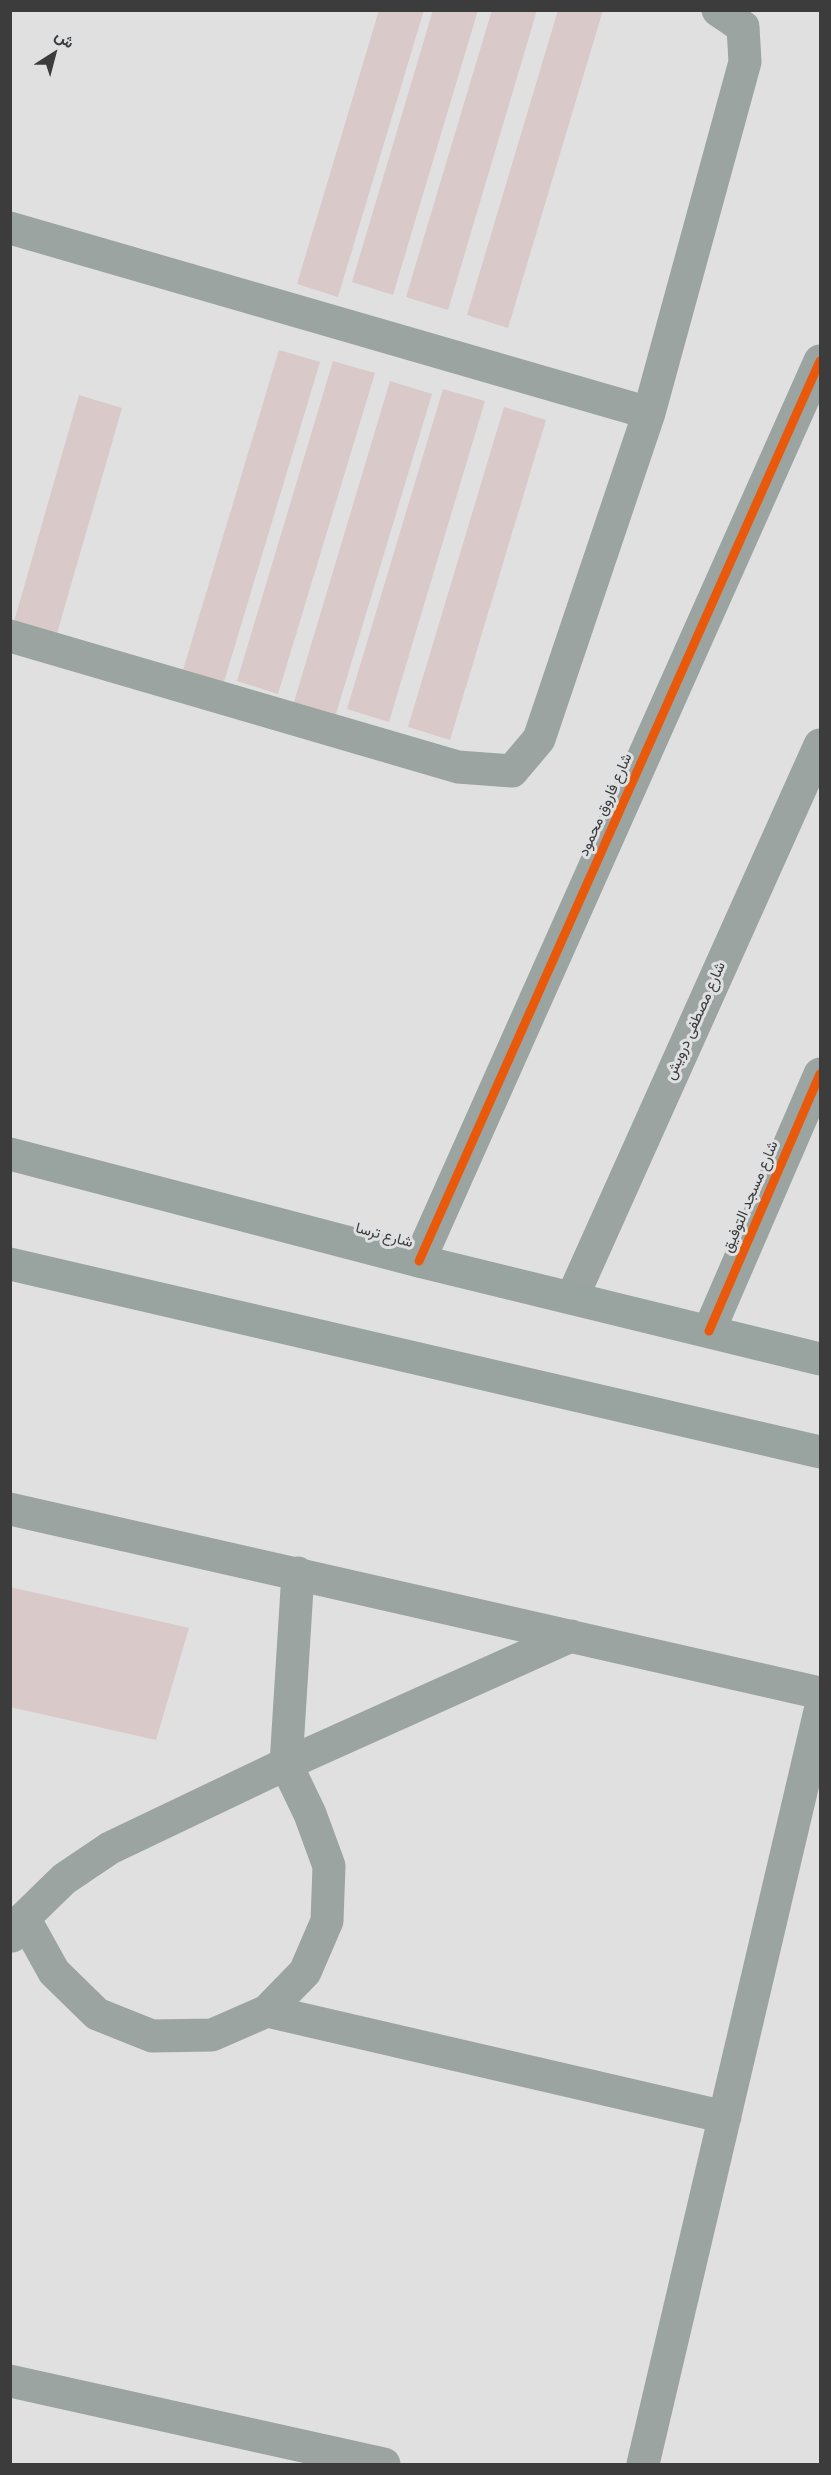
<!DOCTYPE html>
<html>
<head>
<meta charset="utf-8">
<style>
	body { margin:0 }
	#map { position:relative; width:831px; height:2475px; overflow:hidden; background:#e0e0e1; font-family:"Roboto Condensed",Vazirmatn,sans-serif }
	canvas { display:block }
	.frame { position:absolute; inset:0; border:12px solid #3c3c3d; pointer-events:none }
	.north { position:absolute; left:24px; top:24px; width:60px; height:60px; -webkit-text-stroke:4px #dfe0e2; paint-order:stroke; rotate:36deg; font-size:16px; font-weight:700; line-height:24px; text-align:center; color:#3c3c3d }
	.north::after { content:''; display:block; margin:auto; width:21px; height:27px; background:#3c3c3d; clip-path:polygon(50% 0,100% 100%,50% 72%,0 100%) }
</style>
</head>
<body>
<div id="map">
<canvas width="831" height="2475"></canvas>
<div class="frame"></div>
<div class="north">ش</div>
</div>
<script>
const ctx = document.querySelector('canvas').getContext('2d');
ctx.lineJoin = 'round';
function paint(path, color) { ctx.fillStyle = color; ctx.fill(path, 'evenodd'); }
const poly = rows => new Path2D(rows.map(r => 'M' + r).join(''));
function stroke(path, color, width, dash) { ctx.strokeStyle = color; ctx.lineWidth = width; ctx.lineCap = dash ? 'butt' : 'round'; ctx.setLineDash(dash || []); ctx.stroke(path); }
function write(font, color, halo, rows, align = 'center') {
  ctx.font = font + ' "Roboto Condensed",Vazirmatn,sans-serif'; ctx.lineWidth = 6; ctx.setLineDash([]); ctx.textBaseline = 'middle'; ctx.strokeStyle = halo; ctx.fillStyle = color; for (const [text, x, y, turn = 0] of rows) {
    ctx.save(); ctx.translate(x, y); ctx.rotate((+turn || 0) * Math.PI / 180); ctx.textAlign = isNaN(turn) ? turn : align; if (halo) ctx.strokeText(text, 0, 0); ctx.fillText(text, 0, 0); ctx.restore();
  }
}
paint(poly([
	[379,10,424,10,338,297,297,284],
	[433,10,478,10,393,295,352,282],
	[492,10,537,10,448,310,406,297],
	[558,10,603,10,508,328,467,315],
	[279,350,320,362,224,682,183,670],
	[333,361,375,373,278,694,237,681],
	[390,381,432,394,336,714,294,702],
	[443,389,485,401,389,722,347,709],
	[79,395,122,408,56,637,13,625],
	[504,407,546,420,450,740,408,727],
	[10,1587,189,1628,156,1740,10,1707]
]), '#d9c9c9');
stroke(poly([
	[10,228,649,413],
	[10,636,458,767,512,771,539,739,649,413,745,62,743,27,718,10],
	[419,1261,820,361],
	[572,1298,820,745],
	[709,1331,820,1074],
	[10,1509,820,1693],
	[24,1918,54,1972,97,2014,152,2036,212,2035,267,2011,305,1972,327,1921,329,1866,310,1814,286,1764,298,1573],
	[12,1936,24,1918,64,1879,110,1848,286,1764,571,1636],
	[267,2011,725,2117],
	[10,2381,384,2464],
	[643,2464,820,1711]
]), '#9ba4a0', 33);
stroke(poly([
	[10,1154,419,1261,820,1359],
	[10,1264,820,1452]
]), '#99a4a1', 33);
stroke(poly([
	[419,1261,820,361],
	[709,1331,820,1074]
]), '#e8590c', 9);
write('15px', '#3c3c3d', '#dfe0e2', [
	["شارع فاروق محمود",606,805,-66],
	["شارع مصطفى درويش",696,1021,-66],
	["شارع مسجد التوفيق",751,1197,-67],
	["شارع ترسا",384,1236,15]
]);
</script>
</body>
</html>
